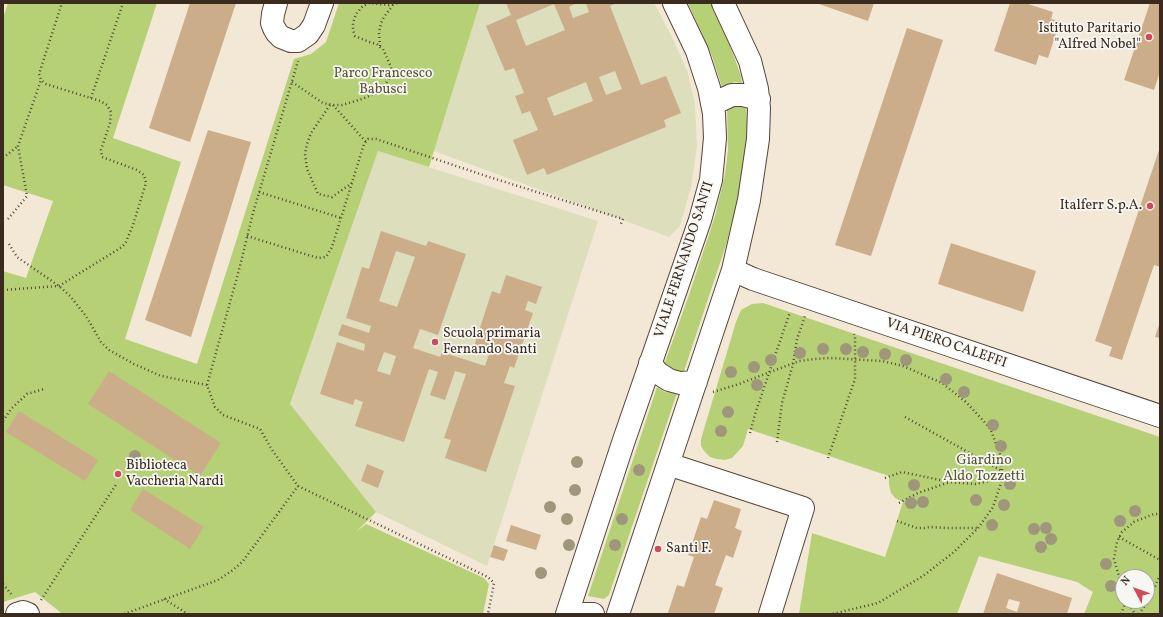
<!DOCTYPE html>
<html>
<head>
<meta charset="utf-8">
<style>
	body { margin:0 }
	#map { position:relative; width:1163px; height:617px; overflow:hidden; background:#f3e8d5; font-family:Vollkorn,serif }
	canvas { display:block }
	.frame { position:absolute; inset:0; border:4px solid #3b2a1e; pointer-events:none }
	.north { position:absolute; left:1115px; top:569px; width:40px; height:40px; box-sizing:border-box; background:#f6f6f2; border:1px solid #aba49d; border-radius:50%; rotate:311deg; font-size:11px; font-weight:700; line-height:16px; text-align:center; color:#3b2a1e }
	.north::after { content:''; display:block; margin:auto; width:14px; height:18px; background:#d1495b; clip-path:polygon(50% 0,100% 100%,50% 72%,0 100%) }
</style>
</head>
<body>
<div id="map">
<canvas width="1163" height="617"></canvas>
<div class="frame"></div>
<div class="north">N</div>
</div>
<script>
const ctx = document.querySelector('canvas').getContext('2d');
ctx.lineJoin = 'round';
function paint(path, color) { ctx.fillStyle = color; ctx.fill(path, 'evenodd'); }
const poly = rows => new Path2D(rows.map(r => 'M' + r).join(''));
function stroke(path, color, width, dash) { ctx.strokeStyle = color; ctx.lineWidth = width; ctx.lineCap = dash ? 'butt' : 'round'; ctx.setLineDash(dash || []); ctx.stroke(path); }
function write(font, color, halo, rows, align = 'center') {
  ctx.font = font + ' Vollkorn,serif'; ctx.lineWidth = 3.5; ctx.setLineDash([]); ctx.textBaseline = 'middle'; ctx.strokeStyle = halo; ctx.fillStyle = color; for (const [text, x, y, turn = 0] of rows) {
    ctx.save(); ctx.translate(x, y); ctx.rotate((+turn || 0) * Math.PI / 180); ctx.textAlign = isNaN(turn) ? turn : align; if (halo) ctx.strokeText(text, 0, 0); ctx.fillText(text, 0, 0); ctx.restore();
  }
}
paint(poly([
	[480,3,654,3,672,37,688,73,695,104,697,146,691,187,680,226,669,237,434,151],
	[378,151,598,221,487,566,376,512,290,404]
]), '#dcdebc');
paint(poly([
	[8,3,157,3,113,138,181,162,125,339,197,364,294,59,311,54,326,42,339,3,480,3,429,167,378,151,290,404,376,512,356,532,366,524,484,578,489,584,483,614,61,614,60,612,35,592,3,602,3,271,26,278,53,201,3,185,3,18],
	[688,3,712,3,729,43,741,76,742,83,734,82,722,87,712,56],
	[733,106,739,106,746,108,748,132,744,177,726,245,684,371,676,371,664,365,689,295,715,216,725,174,728,150,727,109],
	[763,303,1160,437,1160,614,1084,614,1093,592,1077,582,979,556,957,614,799,614,812,533,885,557,903,502,895,498,891,493,889,485,889,476,748,429,743,446,732,458,725,460,717,459,710,457,705,452,701,446,701,439,736,322,741,310,752,304],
	[1123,577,1147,577,1147,601,1123,601],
	[657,387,665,392,677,393,609,595,604,599,588,596]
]), '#b6d075');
paint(poly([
	[190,3,236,3,190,142,149,128],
	[506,3,577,3,569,7,573,18,589,12,586,3,616,3,610,6,641,85,666,76,681,113,664,120,666,127,547,175,544,168,527,175,513,140,538,130,530,111,522,114,515,96,524,93,514,68,505,71,486,26,511,15],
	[554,4,565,30,526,46,516,20],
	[615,71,622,89,606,95,599,77],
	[586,82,593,101,554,116,547,98],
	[816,3,874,3,868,21],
	[1010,3,1025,3,1053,12,1051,19,1060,21,1048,58,1039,55,1036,65,994,51],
	[1150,3,1160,3,1160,72,1154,90,1124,80],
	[907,28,943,40,871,256,835,245],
	[208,130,251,142,191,337,145,320],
	[1160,147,1160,267,1154,265,1122,360,1109,356,1112,347,1095,341],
	[381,231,426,246,428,241,466,254,438,335,420,329,413,348,440,357,442,352,485,366,490,351,474,346,492,291,500,294,506,275,542,287,536,304,528,301,525,310,533,313,514,368,510,366,504,383,515,386,486,472,445,458,451,440,444,438,466,374,455,371,445,400,430,395,438,372,429,369,404,442,355,426,363,402,355,399,353,405,320,394,337,342,364,351,365,344,338,335,342,324,369,333,371,326,346,318,362,267,369,269],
	[396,251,415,257,397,307,379,301],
	[384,352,396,356,390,375,377,371],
	[951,243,1036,271,1023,312,938,284],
	[1160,322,1160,338,1155,337],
	[109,371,221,443,200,476,88,404],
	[19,411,98,460,85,481,6,432],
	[367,464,384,471,378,488,361,481],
	[143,489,204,527,190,549,130,510],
	[714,500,741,509,735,528,742,531,733,558,726,555,715,585,723,588,714,614,672,614,668,613,677,585,684,587,694,557,688,555,701,517,707,519],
	[511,525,541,535,536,550,506,541],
	[494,545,508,550,504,561,490,557],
	[997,573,1072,598,1067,614,983,614],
	[1009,599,1020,602,1017,612,1006,608]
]), '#ccad8a');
const minor = poly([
	[276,3,273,14,272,23,274,28,277,33,281,37,291,41,298,41,308,34,314,25,322,3],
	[713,107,719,101,732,95,743,95,759,99],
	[733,270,753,279,1160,416],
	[650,363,658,373,669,380,680,383,696,382],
	[668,464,803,508,770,614],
	[17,614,23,612,28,614],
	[567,614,623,443,700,220,711,180,715,138,714,114,709,88,697,51,674,3],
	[579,614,593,614],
	[618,614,733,270,749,200,758,139,759,108,757,89,750,61,723,3]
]);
stroke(minor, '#574639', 24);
stroke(poly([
	[380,46,379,33,381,23,384,17,393,5],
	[292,82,323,103,333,105,342,105,362,99,381,91,392,74,391,67,383,49,380,47,377,44,369,42,355,36,353,30,353,23,356,14,363,6,369,3,389,5,399,3],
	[91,98,123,3],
	[330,105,311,133,307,144,305,154,307,169,318,194,332,197,352,183],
	[333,105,366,142],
	[3,158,18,146],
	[259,192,341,218],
	[8,219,27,196,18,146,41,80],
	[247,236,318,258,326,257,332,247,364,144,368,139,376,139,486,176,623,219,620,226],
	[9,244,17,257,59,286,70,296,86,316,101,342,109,350,134,364,161,376,207,385,215,407,223,415,260,429,272,450,298,486,488,577,494,583,488,614],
	[3,290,59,286,122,247,126,242,133,225,146,183,144,175,137,170,102,157,101,150,110,123,111,112,107,105,100,101,46,84,41,80,39,74,62,3],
	[207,385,239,270,253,213,298,61],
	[713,392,739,384,799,361,814,359,830,358,882,361,903,366,942,383,966,402,990,428,1001,457,1002,471,1001,483,993,507,978,528,954,552,923,576,878,603,832,614],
	[905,417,1002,471],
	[3,421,11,409,27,394,44,389],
	[750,433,756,411,790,312],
	[777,442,782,403,793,364,797,339,805,316],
	[828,458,855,379,855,337,854,334],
	[885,478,902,472,950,482,975,484,1001,479],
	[899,503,918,493,950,482],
	[897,521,917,528,924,528,930,527,946,528,978,528],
	[1119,537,1160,560],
	[3,584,12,595],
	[1123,590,1114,559,1117,542,1122,532,1134,522,1154,514,1160,514],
	[164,599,188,614],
	[41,600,117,483],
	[1127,601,1135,614],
	[124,614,218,580,233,570,243,561,298,486],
	[1121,614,1126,601],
	[1139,614,1149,600,1160,575]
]), '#574639', 2.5, [1, 3]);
stroke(minor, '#fff', 22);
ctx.fillStyle = '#9f977c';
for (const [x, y] of [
	[823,349],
	[846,349],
	[863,352],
	[800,353],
	[885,354],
	[771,360],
	[906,360],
	[754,367],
	[731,372],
	[946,379],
	[757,385],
	[964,392],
	[728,412],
	[993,425],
	[721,431],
	[1001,446],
	[135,456],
	[577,462],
	[639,470],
	[1010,484],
	[914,485],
	[575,490],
	[976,500],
	[923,502],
	[911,503],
	[1004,505],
	[550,507],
	[1135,511],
	[567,519],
	[622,519],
	[1120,521],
	[992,525],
	[1046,528],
	[1034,529],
	[1051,539],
	[569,545],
	[615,545],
	[1041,547],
	[1106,564],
	[541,573],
	[1111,586]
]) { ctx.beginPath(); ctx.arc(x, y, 6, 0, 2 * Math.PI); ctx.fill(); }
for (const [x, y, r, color] of [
	[1149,37,4,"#d1495b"],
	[1150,206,4,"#d1495b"],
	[435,342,4,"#d1495b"],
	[118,474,4,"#d1495b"],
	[658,549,4,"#d1495b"]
]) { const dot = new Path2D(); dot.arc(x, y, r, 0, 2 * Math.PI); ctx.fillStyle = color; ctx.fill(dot); stroke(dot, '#f6f6f2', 1.5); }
write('14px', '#3b2a1e', '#f6f6f2', [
	["Istituto Paritario",1141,29,"right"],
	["\"Alfred Nobel\"",1141,45,"right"],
	["Italferr S.p.A.",1142,206,"right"],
	["Scuola primaria",443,334],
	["Fernando Santi",443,350],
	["Biblioteca",126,466],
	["Vaccheria Nardi",126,482],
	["Santi F.",666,549]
], 'left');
write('14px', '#5a5434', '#f6f6f2', [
	["Parco Francesco",383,74],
	["Babusci",383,90],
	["Giardino",984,461],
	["Aldo Tozzetti",984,477]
]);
write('14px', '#3b2a1e', '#f6f6f2', [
	["VIALE FERNANDO SANTI",685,260,-72],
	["VIA PIERO CALEFFI",946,344,19]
]);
</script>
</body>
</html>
